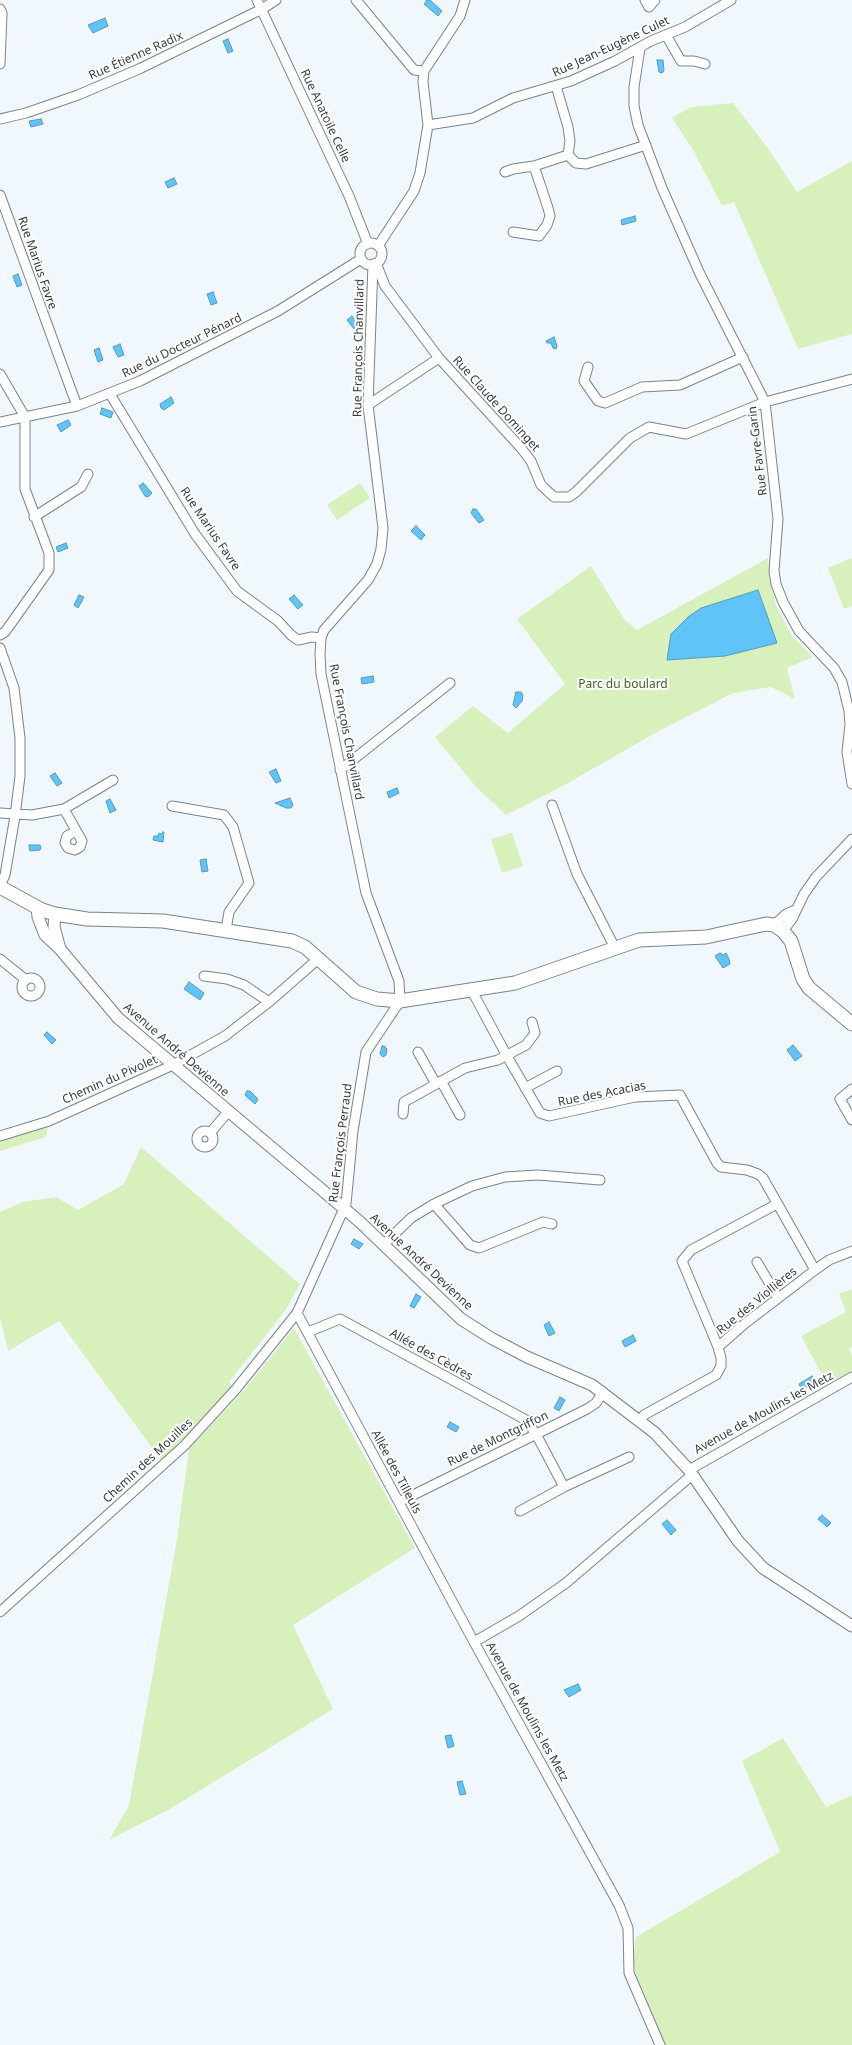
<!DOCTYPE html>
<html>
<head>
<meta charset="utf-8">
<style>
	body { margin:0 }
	canvas { display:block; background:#f0f8fe }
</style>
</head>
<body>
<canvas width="852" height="2045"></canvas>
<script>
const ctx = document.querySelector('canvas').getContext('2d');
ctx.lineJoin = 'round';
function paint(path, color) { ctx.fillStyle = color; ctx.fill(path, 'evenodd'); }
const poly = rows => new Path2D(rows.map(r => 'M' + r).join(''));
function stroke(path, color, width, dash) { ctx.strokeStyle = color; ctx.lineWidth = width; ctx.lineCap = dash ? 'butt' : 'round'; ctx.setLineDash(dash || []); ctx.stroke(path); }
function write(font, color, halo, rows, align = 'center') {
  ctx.font = font + ' "Noto Sans",sans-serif'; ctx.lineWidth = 4; ctx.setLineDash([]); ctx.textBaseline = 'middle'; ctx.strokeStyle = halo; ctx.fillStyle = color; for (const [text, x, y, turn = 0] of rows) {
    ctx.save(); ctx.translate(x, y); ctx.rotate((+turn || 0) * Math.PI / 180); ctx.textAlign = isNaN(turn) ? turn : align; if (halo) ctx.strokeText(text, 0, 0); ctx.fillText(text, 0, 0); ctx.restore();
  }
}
paint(poly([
	[733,103,767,147,797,192,852,161,852,334,798,349,734,202,722,206,693,150,672,118,691,107],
	[360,483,370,498,337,520,327,505],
	[768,558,770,579,776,605,792,636,813,657,787,668,795,699,771,687,733,693,657,732,561,787,506,815,476,787,435,737,473,706,508,733,565,684,517,619,591,566,624,619,637,630],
	[852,558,852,606,844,609,828,568],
	[512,833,523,866,502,873,491,839],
	[49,1121,46,1137,0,1151,0,1136],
	[141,1147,300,1284,285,1311,229,1382,236,1389,161,1460,59,1321,8,1351,0,1318,0,1212,22,1202,56,1197,78,1210,124,1184],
	[852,1289,852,1347,849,1349,852,1355,852,1371,827,1384,801,1336,846,1312,839,1294],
	[294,1328,415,1548,293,1625,333,1709,168,1810,109,1840,129,1805,177,1539,189,1449,246,1388],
	[783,1738,826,1807,852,1795,852,2045,665,2045,640,1992,633,1961,636,1937,780,1852,742,1761]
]), '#d8f1bc');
const water = poly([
	[427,0,430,0,442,11,438,16,424,4,427,0],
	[105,18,108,26,93,33,88,25,105,18],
	[228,39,233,51,228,53,223,41,228,39],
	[657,60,663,60,664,71,662,73,659,72,657,60],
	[41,119,43,124,31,127,29,121,41,119],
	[174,178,177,184,168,188,165,182,174,178],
	[635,216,636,221,622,225,621,220,635,216],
	[18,274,22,285,17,287,13,276,18,274],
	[213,292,217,303,211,305,207,294,213,292],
	[352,316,359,326,355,330,347,320,352,316],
	[554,337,557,346,556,349,553,348,551,343,547,343,546,341,554,337],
	[120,344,124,355,118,357,113,347,120,344],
	[99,348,103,360,98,362,94,350,99,348],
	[171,397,174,403,164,410,161,408,160,404,171,397],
	[102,408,113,412,111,418,100,414,102,408],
	[68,420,71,425,61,432,57,425,68,420],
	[143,483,152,493,148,497,145,496,139,486,143,483],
	[473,509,476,509,484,520,479,523,471,513,473,509],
	[416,526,425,535,421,540,411,531,416,526],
	[66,543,68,548,58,552,56,547,66,543],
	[758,590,777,643,725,656,667,660,671,634,688,617,701,608,758,590],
	[79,595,84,597,78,608,74,605,79,595],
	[294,595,303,605,298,609,289,599,294,595],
	[373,676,374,682,362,684,361,678,373,676],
	[516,692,521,692,523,695,522,701,516,708,513,705,516,692],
	[276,769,281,781,276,783,269,772,276,769],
	[55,773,62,783,57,786,50,776,55,773],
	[397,788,399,793,389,798,387,792,397,788],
	[290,798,293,805,291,808,286,808,275,803,290,798],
	[110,799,116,810,110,813,106,801,110,799],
	[163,832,164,832,163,842,153,840,154,836,158,836,159,833,162,834,163,832],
	[29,845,40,845,41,848,40,850,30,851,29,845],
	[206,859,208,871,202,872,200,860,206,859],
	[720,953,723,955,726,953,729,959,730,964,723,968,715,956,720,953],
	[189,982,204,993,200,1000,184,989,189,982],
	[47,1032,56,1040,52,1044,44,1035,47,1032],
	[793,1045,802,1056,795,1061,787,1050,793,1045],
	[382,1046,384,1046,387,1049,386,1055,383,1057,380,1054,382,1046],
	[247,1091,250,1091,258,1099,255,1104,245,1095,247,1091],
	[354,1239,363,1244,359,1249,351,1244,354,1239],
	[416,1294,421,1297,414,1308,410,1306,416,1294],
	[549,1322,555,1333,549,1336,544,1325,549,1322],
	[633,1335,636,1341,625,1347,622,1341,633,1335],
	[812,1376,815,1382,802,1390,799,1384,812,1376],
	[560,1397,565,1400,559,1411,554,1408,560,1397],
	[450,1422,459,1427,456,1432,447,1427,450,1422],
	[822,1515,831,1523,827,1527,818,1519,822,1515],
	[667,1520,676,1530,671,1535,662,1524,667,1520],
	[578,1684,581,1690,569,1697,564,1690,578,1684],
	[451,1735,454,1746,448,1748,445,1736,451,1735],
	[462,1781,466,1794,460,1795,457,1782,462,1781]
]);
paint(water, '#60c4f8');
stroke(water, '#549bc0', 1);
const minor = poly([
	[257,0,349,196,368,244],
	[356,0,414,70,424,71],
	[645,0,649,7,655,0],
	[0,9,2,13,0,64],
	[666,35,681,61,694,61,705,64],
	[640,48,634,87,634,106,638,125,662,188,700,274,765,402,778,519,774,571,776,584,783,602,799,631,834,668,842,682,849,711,850,724,847,752,852,784],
	[556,86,568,127,570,141,568,155,576,163,586,164,646,145],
	[0,119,26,113,78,95,139,69,262,9,276,0],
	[428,125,473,118,513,98,571,81,615,61,651,41,685,27,731,0],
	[505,172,513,169,534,166,568,155],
	[0,195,77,406],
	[513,232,539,236,547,225,550,216,548,208,534,166],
	'360 254a11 11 0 1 1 22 0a11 11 0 1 1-22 0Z',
	[378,246,414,191,420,173,428,125,423,82,424,71,460,16,465,0],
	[376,263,385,286,439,358,521,448,531,461,541,485,554,497,569,497,576,492,630,438,649,427,686,434,765,402,852,379],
	[588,367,584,381,598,401,605,403,642,387,680,385,743,357],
	[0,374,25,417,25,489,49,553,49,570,5,632,0,635],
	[110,394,195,534,237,591,278,621,291,635,298,640,312,637,321,638],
	[368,405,439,358],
	[0,422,77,406,140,381,278,311,361,259],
	[34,517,81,487,88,474],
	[0,648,14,688,20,738,20,776,15,816,5,875,0,886],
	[340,770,450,683],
	[552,805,577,874,615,948],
	[172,806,224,815,233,827,249,883,229,912,226,930],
	[64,809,82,841,80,847,75,850,68,848,65,843,67,836,76,831],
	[0,813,32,815,64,809,113,780],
	[774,925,786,914,795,910],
	[783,931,792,919,804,894,816,877,852,839],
	[0,959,26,980],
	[204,976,227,979,244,985,269,1002],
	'22 987a9 9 0 1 1 18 0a9 9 0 1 1-18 0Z',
	[472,991,508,1058,540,1113,549,1116,635,1097,680,1095,717,1163,721,1167,747,1170,758,1174,763,1178,815,1270],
	[418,1052,436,1084],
	[441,1081,460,1115],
	[525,1088,557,1071],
	[852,1089,840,1099,852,1120],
	[403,1114,404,1102,465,1068,498,1060,526,1045,535,1033,532,1022],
	'197 1139a8 8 0 1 1 16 0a8 8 0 1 1-16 0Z',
	[210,1133,228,1112],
	[0,1136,49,1121,173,1065,225,1036,269,1002,318,959],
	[434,1204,470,1245,479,1248,543,1222,552,1224],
	[383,1245,411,1218,434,1204,472,1186,505,1177,538,1175,600,1180],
	[757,1262,778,1298],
	[297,1313,474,1642,619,1905,628,1928,629,1973,660,2045],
	[308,1332,340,1319,526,1420,536,1434,564,1487],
	[718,1347,682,1261,691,1250,777,1204],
	[640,1421,644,1415,716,1375,721,1366,721,1358,718,1347,743,1325,815,1270,829,1260,852,1251],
	[689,1470,852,1377],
	[399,1502,587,1409,596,1403,603,1392],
	[520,1511,564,1487,629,1457],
	[0,1612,185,1445,236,1389,297,1313,346,1204,353,1131,366,1052,400,1001,399,981,366,893,321,674,320,654,321,638,324,630,368,580,377,564,381,549,383,528,368,405,373,264],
	[474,1642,519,1616,566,1583,692,1475]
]);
const tertiary = poly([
	[37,907,38,917,45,935,60,949,118,1018,360,1222,461,1319,491,1338,527,1357,592,1385,655,1433,689,1470,738,1541,763,1568,852,1626],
	[55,914,54,927,60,949]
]);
const secondary = poly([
	[0,887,42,910,55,914,87,919,163,921,292,941,305,947,356,992,377,999,400,1001,515,983,639,940,706,937,766,924,774,925,783,931,791,941,803,979,809,988,852,1024]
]);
stroke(minor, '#7a838b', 11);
stroke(tertiary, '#7a838b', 13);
stroke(secondary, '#7a838b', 15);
stroke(minor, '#fff', 9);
stroke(tertiary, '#fff', 11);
stroke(secondary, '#fff', 13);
write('12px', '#373b3e', '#fff', [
	["Rue Jean-Eugène Culet",611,47,-25],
	["Rue Étienne Radix",136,56,-24],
	["Rue Anatoile Celle",325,116,65],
	["Rue Marius Favre",37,263,71],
	["Rue du Docteur Pénard",182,346,-26],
	["Rue François Chanvillard",359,348,-89],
	["Rue Claude Dominget",496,404,48],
	["Rue Favre-Garin",758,451,-97],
	["Rue Marius Favre",210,529,56],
	["Rue François Chanvillard",346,732,79],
	["Avenue André Devienne",176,1050,41],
	["Chemin du Pivolet",110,1080,-24],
	["Rue des Acacias",602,1094,-11],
	["Rue François Perraud",341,1143,-83],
	["Avenue André Devienne",421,1262,43],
	["Rue des Viollières",757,1301,-39],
	["Allée des Cèdres",431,1355,29],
	["Avenue de Moulins les Metz",764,1413,-29],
	["Rue de Montgriffon",498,1439,-26],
	["Chemin des Mouilles",148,1461,-43],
	["Allée des Tilleuls",396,1472,62],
	["Avenue de Moulins les Metz",527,1712,61]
]);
write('12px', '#465e23', '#fff', [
	["Parc du boulard",623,685]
]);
</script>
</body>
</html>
